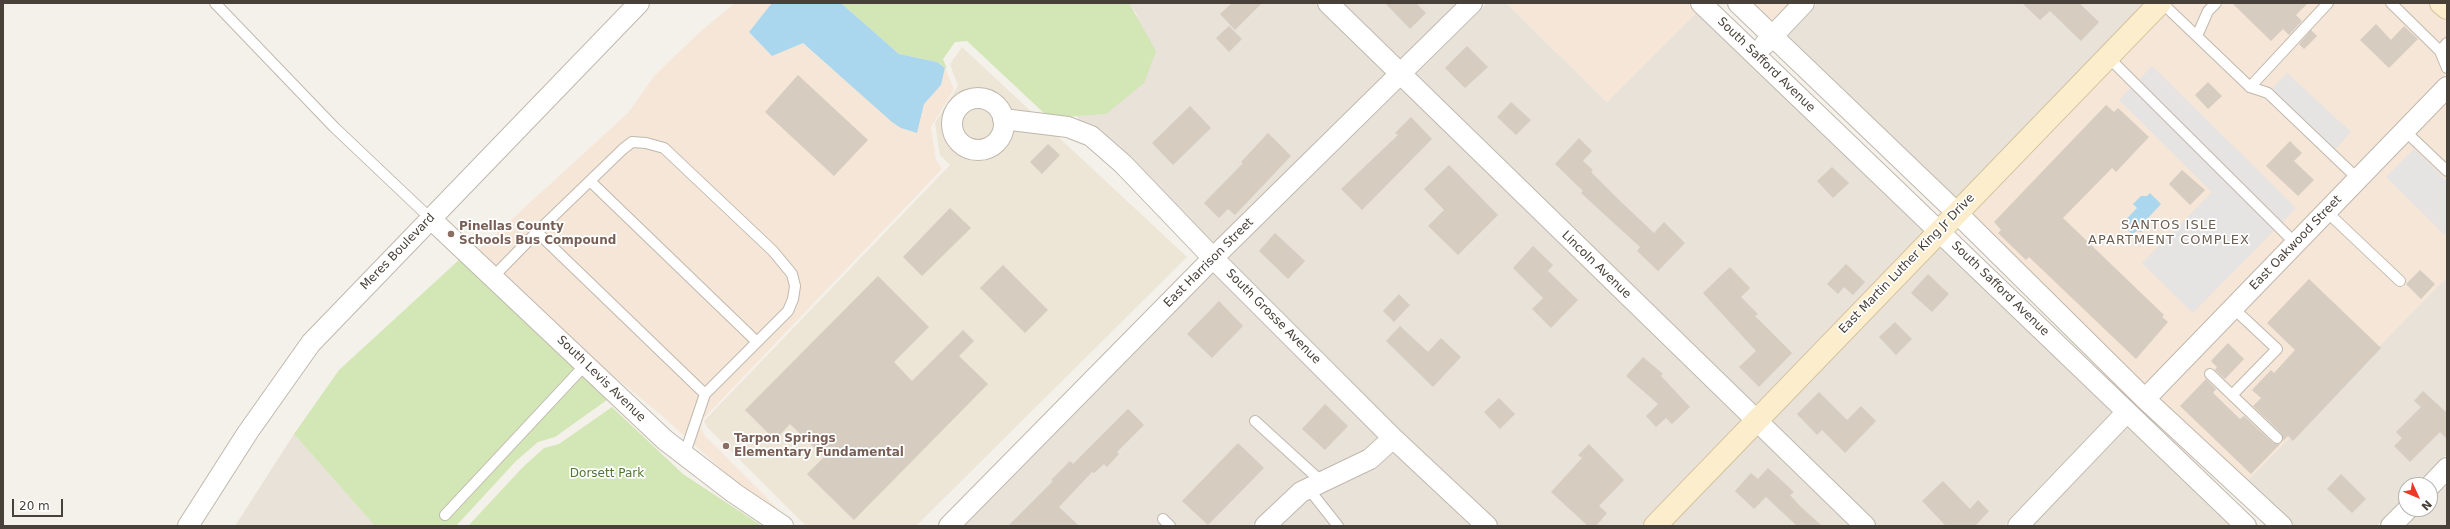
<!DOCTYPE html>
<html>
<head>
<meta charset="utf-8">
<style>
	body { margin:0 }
	#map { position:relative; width:2450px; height:529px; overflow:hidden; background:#f4f1ea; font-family:"DejaVu Sans",sans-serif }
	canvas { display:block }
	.frame { position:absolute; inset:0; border:4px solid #484139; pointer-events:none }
	.north { position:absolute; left:2398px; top:477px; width:40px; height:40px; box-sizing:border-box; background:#fff; border:1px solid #b6b3b0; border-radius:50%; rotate:134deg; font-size:11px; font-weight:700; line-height:16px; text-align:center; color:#484139 }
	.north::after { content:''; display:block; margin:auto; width:14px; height:18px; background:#f03826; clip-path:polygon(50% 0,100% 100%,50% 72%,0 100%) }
	.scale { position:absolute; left:12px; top:499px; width:51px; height:18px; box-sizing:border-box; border:2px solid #484139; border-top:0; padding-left:5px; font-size:12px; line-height:14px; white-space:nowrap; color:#484139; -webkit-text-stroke:3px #fff; paint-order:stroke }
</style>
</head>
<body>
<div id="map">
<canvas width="2450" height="529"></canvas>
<div class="frame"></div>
<div class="north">N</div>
<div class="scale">20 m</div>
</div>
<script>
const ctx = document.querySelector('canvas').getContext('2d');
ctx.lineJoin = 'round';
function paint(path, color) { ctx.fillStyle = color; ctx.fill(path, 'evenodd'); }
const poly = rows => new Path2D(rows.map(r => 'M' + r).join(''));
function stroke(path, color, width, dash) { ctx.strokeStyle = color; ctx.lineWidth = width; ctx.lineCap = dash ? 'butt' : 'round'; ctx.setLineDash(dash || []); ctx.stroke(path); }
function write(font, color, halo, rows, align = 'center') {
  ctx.font = font + ' "DejaVu Sans",sans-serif'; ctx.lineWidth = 3.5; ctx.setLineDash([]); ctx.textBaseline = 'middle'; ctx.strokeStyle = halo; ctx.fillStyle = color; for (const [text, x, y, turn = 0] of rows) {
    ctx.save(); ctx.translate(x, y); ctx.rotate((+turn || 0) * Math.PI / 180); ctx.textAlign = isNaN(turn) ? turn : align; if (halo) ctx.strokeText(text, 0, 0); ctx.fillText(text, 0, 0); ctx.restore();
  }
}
paint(poly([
	[1129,3,1315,3,1387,73,1213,245,1080,122,1077,116,1106,114,1137,15],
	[1341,3,1458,3,1400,60],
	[1487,3,1506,3,1607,102,1697,12,1926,229,1755,407,1414,74],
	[1818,3,2146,3,1956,199,1786,36],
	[1401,86,1743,420,1641,526,1500,526,1400,431,1227,259],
	[1940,243,2113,413,2004,526,1878,526,1769,421],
	[1214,272,1380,437,1370,447,1356,456,1295,485,1251,526,964,526],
	[2447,277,2447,454,2417,485,2406,485,2406,496,2377,526,2295,526,2247,481],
	[2127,426,2233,526,2032,526],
	[294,434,375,526,235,526],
	[1757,434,1853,526,1668,526],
	[1394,451,1474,526,1279,526,1295,510,1313,497,1375,467],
	[2447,482,2447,526,2405,526,2421,509,2430,509,2430,500]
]), '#e8e2d9');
paint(poly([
	[735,3,772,3,749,32,772,56,802,43,901,128,917,133,924,104,941,85,945,68,954,89,931,127,936,160,942,169,702,420,701,428,705,436,793,524,748,493,660,414,593,359,477,251,628,113,655,75,701,31],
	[1506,3,1688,3,1697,12,1607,102],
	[1751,3,1791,3,1772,23],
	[2174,3,2429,3,2447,21,2447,73,2144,385,1970,213],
	[2447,101,2447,277,2247,481,2158,399]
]), '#f5e6d7');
paint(poly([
	[962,47,1187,257,916,526,806,526,707,427,704,421,950,165,940,155,935,123,958,86,950,64]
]), '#ede5d5');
paint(poly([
	[841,3,1129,3,1156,51,1144,83,1106,114,1065,117,1045,114,967,41,955,42,943,59,947,69,937,62,899,54],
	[460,259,611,401,607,400,555,437,538,442,516,461,456,526,375,526,294,434,339,370],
	[612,407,683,474,762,526,468,526,523,467,544,448,559,444]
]), '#d3e6b6');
paint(poly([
	[2152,66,2296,208,2193,313,2142,263,2212,192,2119,100],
	[2287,73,2351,132,2329,156,2265,96],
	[2414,149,2447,181,2447,237,2386,177]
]), '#e6e4e2');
paint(poly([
	[772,3,841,3,899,54,937,62,945,68,941,85,924,104,917,133,901,128,892,122,803,43,772,56,749,32],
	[2150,193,2161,204,2146,220,2150,223,2141,232,2137,231,2132,234,2122,224,2137,208,2133,204,2141,196,2147,196]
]), '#aad6ee');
paint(poly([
	[1232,3,1262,3,1235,30,1220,14],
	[1385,3,1416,3,1426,13,1410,29],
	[2022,3,2079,3,2099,22,2081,41,2050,11,2040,20],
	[2232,3,2308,3,2296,15,2302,21,2289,35,2283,29,2271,41],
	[2376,24,2391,40,2404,26,2418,39,2389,68,2360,40],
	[1229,26,1242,39,1229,52,1216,38],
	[2311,30,2317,36,2304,49,2299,44],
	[1467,46,1488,67,1465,88,1445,68],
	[798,75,868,140,834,176,765,112],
	[2208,82,2222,96,2208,109,2195,95],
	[1511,102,1531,120,1516,135,1497,117],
	[2106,105,2114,112,2118,108,2149,137,2116,172,2112,168,2063,218,2164,315,2162,317,2168,322,2136,359,2029,257,2026,260,1998,233,2001,230,1994,222],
	[1190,106,1211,128,1173,165,1152,143],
	[1411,117,1432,139,1362,210,1341,189,1398,135,1395,133],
	[1268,133,1291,156,1235,215,1228,209,1219,218,1204,203,1243,163,1241,162],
	[1579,138,1592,151,1583,161,1593,170,1591,172,1619,200,1654,233,1664,222,1685,243,1658,271,1637,251,1640,247,1581,193,1583,191,1555,164],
	[2290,141,2302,153,2294,161,2314,180,2298,196,2266,166],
	[1048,144,1060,155,1042,174,1030,162],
	[1449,165,1498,215,1458,255,1428,226,1444,210,1424,189],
	[1832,167,1849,183,1833,198,1817,181],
	[2182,170,2205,190,2190,205,2169,184],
	[950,208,971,228,922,276,903,257],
	[1275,233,1305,261,1288,279,1259,251],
	[1533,246,1553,265,1548,271,1578,300,1551,328,1532,309,1543,298,1513,268],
	[1846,264,1865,282,1853,295,1844,287,1838,294,1827,284],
	[1003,265,1048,310,1025,333,980,288],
	[1730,267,1750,288,1741,297,1758,314,1755,316,1792,353,1759,387,1739,367,1756,351,1703,293],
	[2420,270,2435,284,2421,299,2406,284],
	[1928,274,1949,294,1932,312,1911,293],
	[878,276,929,327,894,362,912,381,963,330,974,341,959,356,988,384,854,520,807,474,824,457,790,424,775,440,745,410],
	[2309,279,2381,348,2293,441,2288,436,2283,441,2281,433,2253,406,2261,398,2252,390,2271,370,2274,373,2295,350,2267,323],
	[1399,294,1410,305,1394,322,1383,311],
	[1219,301,1243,326,1212,358,1187,334],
	[1895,322,1912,339,1896,355,1879,337],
	[1400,326,1428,352,1441,338,1461,357,1433,387,1386,341],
	[2228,343,2244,359,2225,379,2215,370,2217,367,2211,361],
	[1643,357,1663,374,1661,376,1690,407,1672,424,1666,418,1656,427,1646,416,1658,404,1626,376],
	[2206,379,2216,389,2213,393,2240,419,2244,416,2273,443,2280,444,2251,474,2180,406],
	[2423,391,2447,413,2447,439,2440,432,2410,462,2394,446,2402,438,2396,432,2421,407,2414,401],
	[1819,392,1847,420,1861,406,1876,421,1845,453,1822,430,1817,435,1797,414],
	[1499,398,1515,414,1500,429,1484,412],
	[1325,404,1348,426,1325,450,1302,429],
	[1128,409,1144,425,1117,452,1119,454,1107,467,1104,464,1094,473,1092,472,1059,507,1079,526,1008,526,1053,481,1051,480,1070,461,1073,464],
	[1238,443,1264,468,1208,525,1182,501],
	[1589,444,1624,480,1599,506,1607,513,1596,526,1588,526,1551,492,1582,458,1578,455],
	[1768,468,1794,492,1790,495,1800,506,1822,526,1797,526,1766,497,1754,509,1735,491,1751,473,1758,479],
	[2341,474,2366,499,2352,513,2327,489],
	[1943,481,1970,509,1978,500,1989,511,1975,526,1946,526,1922,501]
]), '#d6ccc0');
const lane = poly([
	[215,3,334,127,430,218],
	[2162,3,2250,87,2268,93,2358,179],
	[2391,3,2440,51,2447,43],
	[2197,36,2208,11,2216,3],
	[2440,51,2447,68],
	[2108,57,2296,244],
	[2250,87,2328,3],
	[2405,131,2447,171],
	[590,181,757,342],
	[2327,212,2400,281],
	[537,232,623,149,632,142,646,143,664,148,773,251,792,274,795,286,793,299,788,311,705,394],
	[493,277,537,232,705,394,684,456],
	[2233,308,2277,349,2232,395,2277,438],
	[2210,374,2232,395],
	[1255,421,1322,482],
	[1308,488,1338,526],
	[445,515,586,364],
	[1163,519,1170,526]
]);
const street = poly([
	[1328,3,1865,526],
	[1701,3,2246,526],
	[1738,3,1957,213,2145,399,2282,526],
	[1764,45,1804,3],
	'952 124a26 26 0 1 1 52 0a26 26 0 1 1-52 0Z',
	[1003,119,1068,127,1091,136,1123,164,1213,258,1393,438,1487,526],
	[430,218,665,440,734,493,783,526],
	[2145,399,2447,87],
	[2430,486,2447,468],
	[188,526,248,432,311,343,639,3],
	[949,526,1213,258,1472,3],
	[1265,526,1301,492,1370,459,1393,438],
	[2018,526,2126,413],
	[2391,526,2408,509]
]);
const secondary = poly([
	[2441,3,2447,8],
	[1655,526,2160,3]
]);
stroke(lane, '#c0b8ad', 12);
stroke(street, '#c0b8ad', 22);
stroke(secondary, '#d2c09c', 24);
stroke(lane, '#fff', 10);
stroke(street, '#fff', 20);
stroke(secondary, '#fceecd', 22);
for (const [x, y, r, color] of [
	[451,234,4,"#8d6e63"],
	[726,446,4,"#8d6e63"]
]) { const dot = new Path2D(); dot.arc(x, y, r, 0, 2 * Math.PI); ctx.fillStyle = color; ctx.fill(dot); stroke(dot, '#fff', 1.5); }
write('12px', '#484139', '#fff', [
	["South Safford Avenue",1766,65,44],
	["East Oakwood Street",2296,243,-46],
	["Meres Boulevard",398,252,-46],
	["East Harrison Street",1209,263,-45],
	["East Martin Luther King Jr Drive",1907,264,-46],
	["Lincoln Avenue",1596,265,44],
	["South Safford Avenue",2000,289,44],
	["South Grosse Avenue",1273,317,45],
	["South Levis Avenue",601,379,44]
]);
write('bold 12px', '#785e54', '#fff', [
	["Pinellas County",459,227],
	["Schools Bus Compound",459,241],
	["Tarpon Springs",734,439],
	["Elementary Fundamental",734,453]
], 'left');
write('12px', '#4f782e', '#fff', [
	["Dorsett Park",607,474]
]);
ctx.letterSpacing = '1px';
write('13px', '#6b5e50', '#fff', [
	["SANTOS ISLE",2169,226],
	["APARTMENT COMPLEX",2169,241]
]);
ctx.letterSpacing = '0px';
</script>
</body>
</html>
